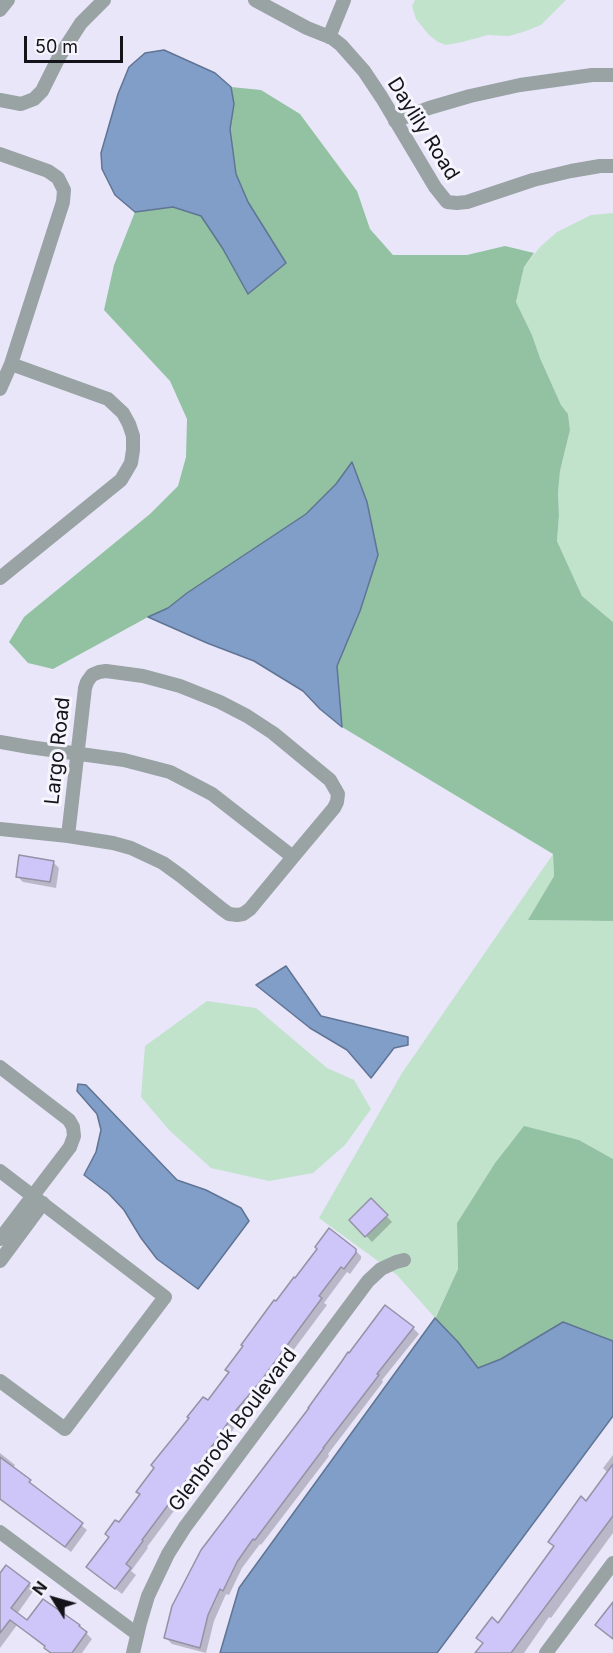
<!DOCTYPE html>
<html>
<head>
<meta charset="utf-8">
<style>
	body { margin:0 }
	#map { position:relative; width:613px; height:1653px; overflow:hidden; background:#e9e6fa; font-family:Inter,sans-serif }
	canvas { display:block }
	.north { position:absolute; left:24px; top:1569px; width:60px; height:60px; -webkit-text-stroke:4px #f6f5fd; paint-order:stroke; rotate:307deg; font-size:16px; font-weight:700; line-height:24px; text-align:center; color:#141319 }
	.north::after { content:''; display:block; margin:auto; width:21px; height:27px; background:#141319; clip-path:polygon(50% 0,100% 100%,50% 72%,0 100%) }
	.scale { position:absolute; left:24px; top:36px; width:99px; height:27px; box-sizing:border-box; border:3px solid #141319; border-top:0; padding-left:8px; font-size:18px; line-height:21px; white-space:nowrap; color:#141319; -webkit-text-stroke:4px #f6f5fd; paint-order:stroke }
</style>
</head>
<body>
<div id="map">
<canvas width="613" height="1653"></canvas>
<div class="north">N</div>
<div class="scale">50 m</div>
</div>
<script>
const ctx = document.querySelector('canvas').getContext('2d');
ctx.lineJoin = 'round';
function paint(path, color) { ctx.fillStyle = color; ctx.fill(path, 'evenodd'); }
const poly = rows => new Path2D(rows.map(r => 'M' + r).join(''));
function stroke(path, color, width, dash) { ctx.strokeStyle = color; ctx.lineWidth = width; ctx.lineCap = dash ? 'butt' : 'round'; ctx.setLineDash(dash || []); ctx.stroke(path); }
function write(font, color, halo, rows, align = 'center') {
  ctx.font = font + ' Inter,sans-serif'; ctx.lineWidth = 6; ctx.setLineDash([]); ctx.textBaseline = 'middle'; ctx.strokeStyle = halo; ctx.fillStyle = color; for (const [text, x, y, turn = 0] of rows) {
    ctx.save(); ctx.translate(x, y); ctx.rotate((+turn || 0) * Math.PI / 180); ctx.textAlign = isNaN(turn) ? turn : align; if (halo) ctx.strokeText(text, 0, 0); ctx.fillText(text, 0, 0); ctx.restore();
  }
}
paint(poly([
	[415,0,566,0,541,25,526,31,509,36,488,35,462,42,446,45,438,42,429,35,416,19,412,6],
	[613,213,613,622,582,596,557,541,559,515,558,493,560,471,570,430,568,414,561,405,540,358,532,335,516,302,524,267,540,247,557,232,591,215],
	[553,854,554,876,529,920,613,921,613,1159,579,1140,524,1127,495,1163,457,1223,458,1269,435,1318,397,1275,319,1218,402,1073],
	[207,1001,256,1008,327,1068,354,1080,371,1109,345,1145,313,1173,269,1181,211,1168,169,1130,141,1097,145,1046]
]), '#c1e3cc');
paint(poly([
	[231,87,261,90,300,114,357,191,370,229,393,255,467,255,505,246,534,253,524,267,516,302,532,335,540,358,561,405,568,414,570,430,560,471,558,493,559,515,557,541,582,596,613,622,613,921,528,920,554,876,553,854,342,727,337,666,360,611,378,555,367,502,352,462,336,484,306,514,187,593,168,608,148,617,53,669,28,663,9,642,24,617,150,514,178,486,186,457,187,419,170,381,104,310,114,265,135,212,173,207,201,216,223,249,286,263,248,202,236,174,230,129,234,104],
	[524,1126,579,1140,613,1159,613,1341,563,1322,501,1359,478,1368,458,1342,435,1319,458,1269,457,1223,495,1163]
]), '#92c2a1');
const water = poly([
	[164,50,215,73,231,87,234,104,230,129,236,174,248,202,286,263,248,294,223,249,201,216,173,207,135,212,115,195,102,169,101,153,118,94,129,67,145,53,164,50],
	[352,462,367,502,378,555,360,611,337,666,342,727,320,709,303,691,254,661,207,643,148,617,168,608,187,593,306,514,336,484,352,462],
	[286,966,321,1016,408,1037,408,1045,394,1048,371,1078,347,1050,310,1028,256,985,286,966],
	[78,1084,86,1085,177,1180,206,1190,241,1208,249,1221,198,1289,157,1259,141,1238,124,1210,109,1194,84,1175,96,1152,101,1130,97,1114,77,1091,78,1084],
	[435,1318,458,1342,478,1368,501,1359,563,1322,613,1341,613,1416,437,1653,220,1653,239,1588,435,1318]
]);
paint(water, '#819ec8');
stroke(water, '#607494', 1.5);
paint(poly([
	[53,862,59,868,56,888,23,882,17,876],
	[371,1200,392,1222,372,1242,351,1220],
	[355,1250,361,1256,361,1259,350,1274,347,1272,324,1303,327,1305,266,1387,243,1415,220,1449,147,1547,148,1548,131,1571,136,1575,122,1594,88,1567,230,1373,276,1303],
	[413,1328,419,1334,382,1380,383,1382,328,1454,329,1456,261,1545,260,1544,242,1568,229,1595,226,1594,214,1621,206,1653,172,1644,166,1638],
	[0,1453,15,1465,12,1469,87,1530,71,1552,0,1498],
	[613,1455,613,1533,551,1618,549,1617,524,1653,477,1653,608,1473,603,1468],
	[0,1575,29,1584,34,1590,17,1614,28,1622,44,1601,79,1626,92,1639,82,1653,52,1653,17,1625,0,1648]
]), '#0003');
const building = poly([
	[19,855,54,861,50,882,16,877,19,855],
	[371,1198,388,1215,365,1237,349,1220,371,1198],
	[329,1228,356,1249,356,1253,344,1269,341,1267,319,1296,322,1298,260,1382,237,1409,215,1442,142,1540,143,1541,126,1564,131,1568,115,1589,86,1567,109,1537,105,1534,115,1520,119,1522,140,1494,136,1492,154,1468,151,1465,189,1418,187,1417,203,1397,208,1400,229,1372,225,1370,243,1346,241,1345,274,1300,276,1301,294,1277,295,1278,317,1249,315,1247,329,1228],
	[385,1305,414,1327,377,1374,379,1375,323,1448,324,1448,255,1540,253,1539,237,1562,223,1591,220,1589,208,1615,200,1648,164,1638,172,1606,201,1550,309,1408,308,1408,342,1361,348,1352,349,1353,385,1305],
	[0,1457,31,1480,29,1482,83,1523,65,1547,0,1499,0,1457],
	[613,1464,613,1516,511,1653,475,1653,483,1643,476,1638,492,1617,498,1623,554,1546,548,1542,566,1517,581,1496,586,1501,613,1464],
	[6,1565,30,1583,11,1608,27,1620,43,1599,80,1625,79,1626,87,1632,72,1653,51,1653,44,1648,45,1646,10,1620,0,1633,0,1573,6,1565],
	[613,1602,613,1639,595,1625,613,1602]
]);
paint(building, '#cec5f8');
stroke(building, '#9492a4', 1.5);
stroke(poly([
	[255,0,307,28,332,38,341,45,364,71,382,98,435,187,447,202,457,203,467,202,533,180,571,171,600,166,613,166],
	[0,10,8,0],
	[329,37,344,0],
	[0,100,21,104,34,99,42,91,59,57,81,23,104,0],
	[395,121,429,108,470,96,520,85,592,75,613,75],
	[0,154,48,171,58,178,64,190,63,202,11,364,0,389],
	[0,578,121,480,131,463,133,450,133,436,129,424,123,413,108,399,11,364],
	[0,742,29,747,124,760,170,772,212,794,293,857],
	[0,829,68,836,113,843,131,848,163,863,181,876,222,909,229,914,237,915,243,914,250,909,293,857,334,808,337,802,338,794,330,780,273,733,247,716,220,702,180,686,143,676,106,671,99,672,92,675,87,682,85,688,68,836],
	[0,1067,69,1120,73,1127,74,1136,70,1147,0,1239],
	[0,1171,165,1297,65,1429,0,1381],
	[0,1261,43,1203],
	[0,1532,137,1634],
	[133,1653,140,1623,148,1596,168,1554,185,1527,368,1281,381,1269,396,1262,404,1260],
	[546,1653,613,1563]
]), '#99a3a4', 14);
write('20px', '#141319', '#f6f5fd', [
	["Daylily Road",423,129,58],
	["Largo Road",58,751,-84],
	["Glenbrook Boulevard",233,1430,-53]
]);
</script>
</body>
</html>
